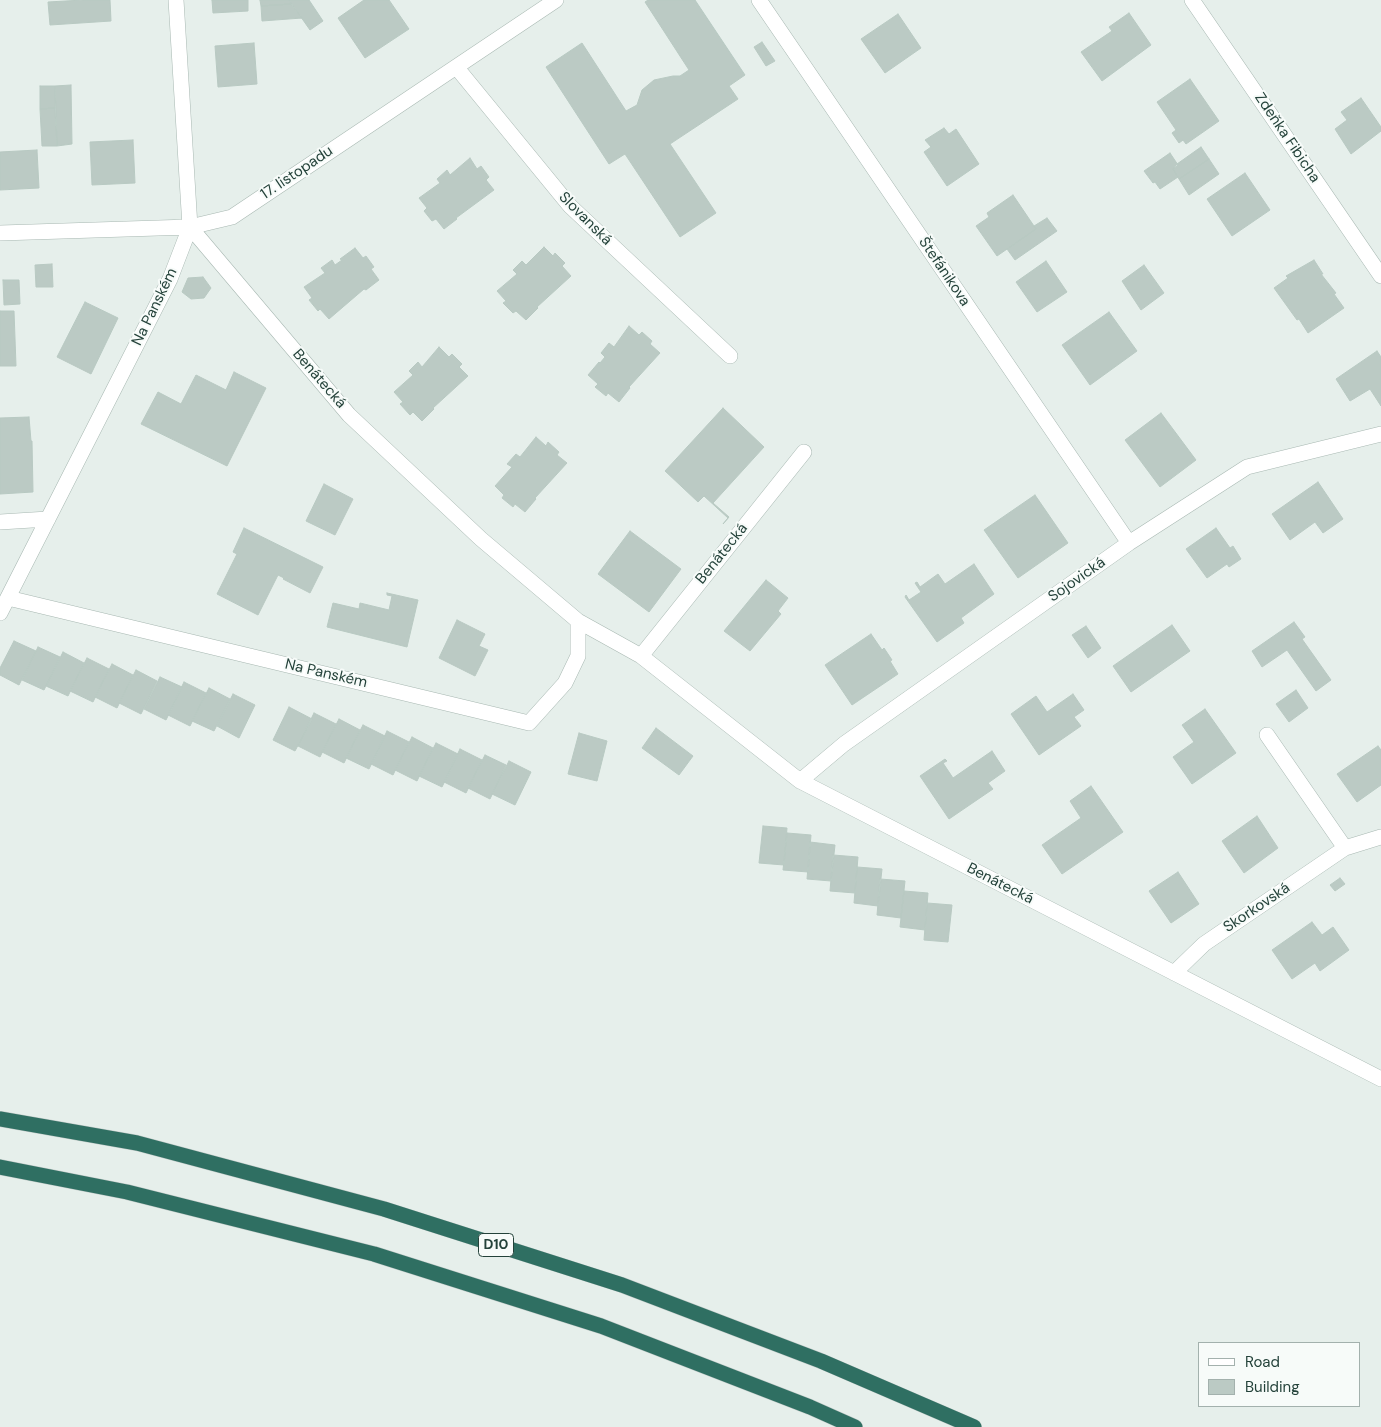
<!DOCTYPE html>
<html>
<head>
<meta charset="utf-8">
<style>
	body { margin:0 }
	#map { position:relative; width:1381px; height:1427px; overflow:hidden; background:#e6efeb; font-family:"DM Sans",sans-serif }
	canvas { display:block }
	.legend { position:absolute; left:1198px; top:1342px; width:162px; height:65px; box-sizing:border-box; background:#f7fbf9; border:1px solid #a3b1ad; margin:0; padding:6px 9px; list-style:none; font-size:15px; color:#24423a }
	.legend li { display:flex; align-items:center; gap:10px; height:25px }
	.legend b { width:25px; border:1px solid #a3b1ad }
</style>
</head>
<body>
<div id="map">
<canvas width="1381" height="1427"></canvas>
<ul class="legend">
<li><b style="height:6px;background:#fff"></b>Road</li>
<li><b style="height:14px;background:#bbcac4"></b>Building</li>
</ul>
</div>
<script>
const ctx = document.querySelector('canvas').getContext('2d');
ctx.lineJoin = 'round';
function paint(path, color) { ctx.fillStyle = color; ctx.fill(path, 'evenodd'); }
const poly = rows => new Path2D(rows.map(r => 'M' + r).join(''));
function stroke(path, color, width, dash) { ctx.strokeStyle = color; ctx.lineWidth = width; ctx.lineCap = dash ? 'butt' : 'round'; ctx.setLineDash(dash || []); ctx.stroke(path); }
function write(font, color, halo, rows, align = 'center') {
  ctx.font = font + ' "DM Sans",sans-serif'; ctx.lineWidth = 4; ctx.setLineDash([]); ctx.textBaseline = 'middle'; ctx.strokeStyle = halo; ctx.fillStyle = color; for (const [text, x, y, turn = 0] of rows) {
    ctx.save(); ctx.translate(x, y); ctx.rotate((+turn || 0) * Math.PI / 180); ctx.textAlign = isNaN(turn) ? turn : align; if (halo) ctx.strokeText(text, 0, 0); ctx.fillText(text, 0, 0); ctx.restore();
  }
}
const building = poly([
	[83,0,110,0,111,21,50,25,48,2,83,0],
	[212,0,248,0,248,11,213,13,212,0],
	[260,0,289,0,291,4,261,6,260,0],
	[289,0,309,0,323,21,310,30,289,0],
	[364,0,389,0,409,29,365,58,338,18,364,0],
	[648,0,695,0,745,75,729,86,738,99,670,144,716,213,680,237,625,154,609,164,546,67,582,43,626,111,637,105,642,90,654,80,673,76,680,76,689,70,645,2,648,0],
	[291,4,302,18,262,21,261,6,291,4],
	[1129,13,1151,45,1102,81,1081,52,1112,31,1109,27,1129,13],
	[898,14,921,48,885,73,861,39,898,14],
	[762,42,775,61,766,66,754,47,762,42],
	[254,43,257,84,218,87,215,46,254,43],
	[1190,79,1219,121,1186,144,1183,140,1179,143,1172,133,1176,130,1157,102,1190,79],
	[71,85,72,144,57,146,55,86,71,85],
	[40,86,55,86,55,108,40,109,40,86],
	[1361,98,1381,127,1381,131,1351,154,1335,129,1347,120,1341,112,1361,98],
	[55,108,57,146,42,146,40,109,55,108],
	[944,128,949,134,956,129,979,164,947,186,924,152,931,147,925,140,944,128],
	[133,140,135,183,92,185,90,142,133,140],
	[1201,147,1209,159,1179,179,1173,169,1177,164,1201,147],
	[37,150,39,188,0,190,0,152,37,150],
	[1170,153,1178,165,1173,169,1178,177,1160,189,1155,182,1153,183,1144,171,1170,153],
	[470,158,477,169,481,166,489,177,486,180,494,190,456,218,457,219,444,229,436,219,432,221,424,211,427,208,419,198,440,183,437,179,447,170,450,175,470,158],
	[1209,159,1219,174,1189,195,1179,179,1209,159],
	[1245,173,1270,210,1232,236,1207,199,1245,173],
	[1013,195,1036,229,997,256,976,226,989,217,987,213,1013,195],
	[1047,218,1057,231,1015,260,1007,249,1036,229,1034,226,1047,218],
	[544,247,553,256,555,253,565,263,562,266,571,276,537,307,538,308,526,320,516,311,513,313,503,303,506,301,497,291,517,274,513,270,522,261,526,265,544,247],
	[355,248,363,258,366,256,374,267,371,269,379,280,366,290,364,289,329,319,320,309,318,311,309,300,312,298,304,287,325,273,321,268,332,260,335,265,342,260,340,259,355,248],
	[1314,260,1323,274,1321,274,1336,293,1334,294,1344,308,1308,333,1299,319,1297,320,1274,288,1288,278,1286,276,1314,260],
	[1046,261,1067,292,1037,312,1016,282,1046,261],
	[52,264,53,287,36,287,35,265,52,264],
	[1144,265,1164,293,1141,310,1122,281,1144,265],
	[203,277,211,288,204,298,191,299,182,292,188,278,203,277],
	[3,280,19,280,20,304,4,305,3,280],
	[85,302,118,318,91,374,57,357,85,302],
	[0,311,14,311,16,366,0,366,0,311],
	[1109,312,1137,351,1090,385,1062,345,1109,312],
	[629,326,639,335,642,332,652,341,650,344,660,353,629,387,630,388,619,402,608,393,606,396,595,387,598,384,588,375,599,362,600,363,605,357,601,353,609,343,614,347,629,326],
	[439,347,449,357,452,354,462,364,459,367,468,376,433,408,434,409,422,421,413,412,410,415,400,404,403,402,394,392,413,375,409,371,418,362,422,367,439,347],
	[1377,351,1381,357,1381,406,1370,389,1350,401,1336,379,1377,351],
	[234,372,266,388,227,466,141,424,158,392,181,404,196,375,226,390,234,372],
	[723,408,764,447,713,503,729,517,723,524,728,518,704,496,698,502,665,471,723,408],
	[1161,413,1196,460,1160,487,1125,440,1161,413],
	[29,417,31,441,32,441,33,492,0,494,0,418,29,417],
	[536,437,546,446,548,442,559,452,557,455,567,463,535,498,536,499,525,512,515,504,513,507,502,498,504,495,495,486,512,467,507,464,516,454,520,457,536,437],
	[1318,482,1343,519,1323,533,1315,522,1290,540,1272,514,1318,482],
	[324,484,353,499,335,535,306,521,324,484],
	[1035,495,1068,543,1018,578,984,530,1035,495],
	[244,528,323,567,310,593,283,579,284,578,278,575,258,615,217,594,237,554,233,552,244,528],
	[1216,528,1230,548,1233,546,1241,559,1229,567,1227,564,1207,578,1186,549,1216,528],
	[630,531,681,569,649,612,598,574,630,531],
	[974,564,994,594,961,618,964,623,937,642,905,597,906,595,909,600,921,592,915,583,917,582,920,587,938,574,945,584,974,564],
	[766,580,788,598,778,611,781,614,750,651,724,631,766,580],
	[387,593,418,600,407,647,327,627,333,603,359,609,360,603,389,610,392,596,387,595,387,593],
	[457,620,485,634,479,646,488,650,475,676,439,658,457,620],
	[1294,622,1305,637,1302,639,1331,680,1316,691,1287,650,1262,667,1252,651,1294,622],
	[1172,625,1190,651,1131,692,1113,666,1172,625],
	[1086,626,1101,648,1088,658,1072,635,1086,626],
	[871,634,882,650,884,648,892,660,890,661,898,674,852,705,825,665,871,634],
	[14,641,36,651,19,685,0,675,0,668,14,641],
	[38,647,60,657,44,690,22,680,38,647],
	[63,652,84,663,68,696,46,686,63,652],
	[87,658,109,669,93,702,70,691,87,658],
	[112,664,133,675,117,708,95,697,112,664],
	[136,670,157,681,141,714,119,703,136,670],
	[160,677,182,687,166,720,144,709,160,677],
	[184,682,206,693,190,726,168,715,184,682],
	[209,688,230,699,214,731,192,721,209,688],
	[1296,690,1308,708,1289,722,1276,704,1296,690],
	[233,694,255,705,239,738,217,726,233,694],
	[1073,694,1084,710,1074,717,1081,726,1039,755,1011,714,1036,696,1047,712,1073,694],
	[289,707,312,719,295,751,273,740,289,707],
	[1205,709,1236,753,1192,784,1173,757,1194,742,1182,725,1205,709],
	[314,713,336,724,320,757,298,746,314,713],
	[339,719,360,730,344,763,322,752,339,719],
	[363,725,385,736,369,769,346,758,363,725],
	[656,728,693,756,679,775,642,748,656,728],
	[387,731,409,742,393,775,371,764,387,731],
	[579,733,607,741,597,781,568,774,579,733],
	[412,737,433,748,417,781,395,770,412,737],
	[436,743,458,754,442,787,419,776,436,743],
	[1378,746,1381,750,1381,785,1357,802,1337,774,1378,746],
	[460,749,482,760,466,793,444,782,460,749],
	[992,751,1005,771,988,783,993,789,949,819,920,776,945,759,947,761,943,763,953,778,992,751],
	[485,755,506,765,490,799,468,788,485,755],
	[509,761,531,772,515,805,492,794,509,761],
	[1091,786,1123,832,1062,874,1042,845,1081,818,1070,801,1091,786],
	[1257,816,1278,848,1244,873,1222,841,1257,816],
	[763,826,787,828,784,865,759,863,763,826],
	[787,833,811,835,808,872,783,870,787,833],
	[810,842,835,845,831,881,807,879,810,842],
	[833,855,858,857,855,893,830,891,833,855],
	[857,867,882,869,878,906,854,903,857,867],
	[1178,872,1199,904,1171,923,1149,891,1178,872],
	[1340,878,1345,884,1335,891,1330,885,1340,878],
	[880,879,905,881,901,918,877,915,880,879],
	[904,891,928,893,925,930,900,927,904,891],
	[927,903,952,905,948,942,924,940,927,903],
	[1312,922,1322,935,1333,927,1349,950,1320,971,1315,963,1292,979,1272,950,1312,922]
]);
paint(building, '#bbcac4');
stroke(building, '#b8c9c2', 1);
const minor = poly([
	[176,0,190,227,349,415,481,539,578,621,641,656,800,781,1381,1079],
	[759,0,1129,543],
	[1192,0,1381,276],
	[457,68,570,206,730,356],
	[0,233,190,227,232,217,556,0],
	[0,522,48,519],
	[8,598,529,723,565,683,578,656,578,621],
	[0,613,170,279,190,227],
	[641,656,804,452],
	[1267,735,1345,848],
	[800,781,844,744,1129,543,1247,467,1381,434],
	[1174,973,1204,944,1345,848,1381,837]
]);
const highway = poly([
	[0,1119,137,1143,384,1209,622,1285,821,1361,974,1427],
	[0,1167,127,1192,374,1254,601,1326,810,1407,855,1427]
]);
stroke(minor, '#a8b8b2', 16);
stroke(highway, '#c2cac8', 16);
stroke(minor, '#fff', 15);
stroke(highway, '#2f6f62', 15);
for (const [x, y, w] of [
	[496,1245,35]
]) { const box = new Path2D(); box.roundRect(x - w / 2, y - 11.5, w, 23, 4); ctx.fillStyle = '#f7fbf9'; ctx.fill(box); stroke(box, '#24423a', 1); }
write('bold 14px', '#24423a', null, [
	["D10",496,1245]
]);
write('15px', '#24423a', '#f7fbf9', [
	["Zdeňka Fibicha",1287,138,56],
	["17. listopadu",297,173,-34],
	["Slovanská",585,219,45],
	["Štefánikova",944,272,56],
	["Na Panském",155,307,-64],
	["Benátecká",319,379,49],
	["Benátecká",722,554,-51],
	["Sojovická",1077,580,-35],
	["Na Panském",326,674,13],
	["Benátecká",1000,884,27],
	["Skorkovská",1257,908,-34]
]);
</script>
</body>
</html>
